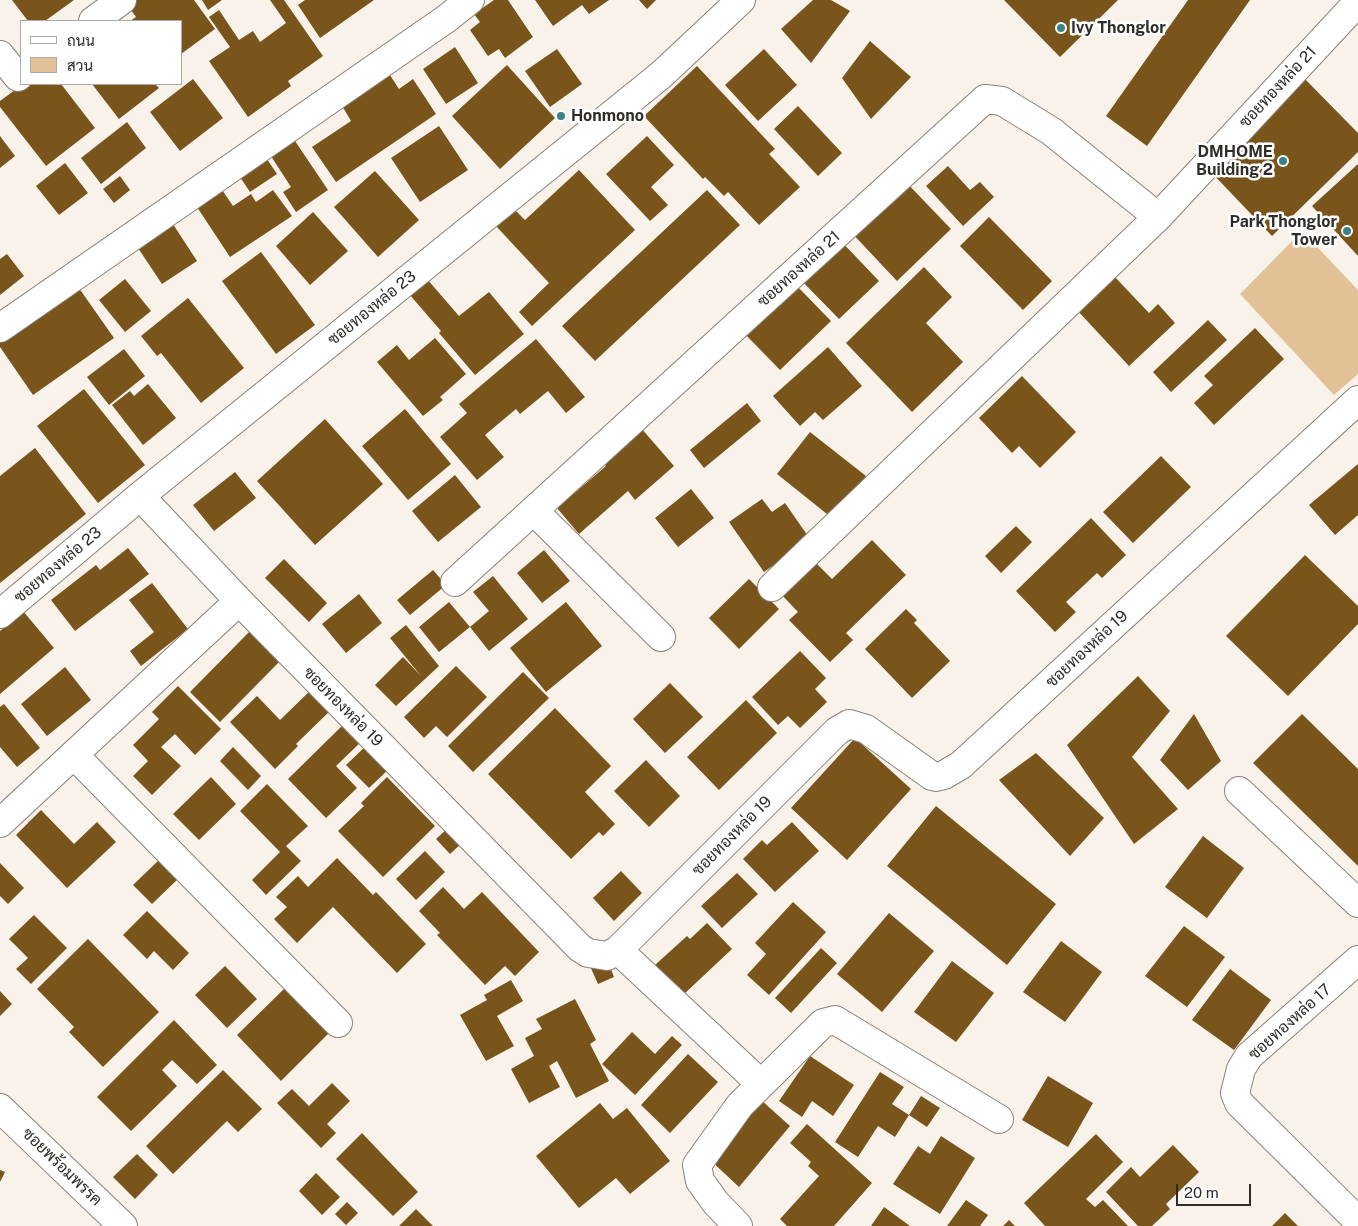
<!DOCTYPE html>
<html>
<head>
<meta charset="utf-8">
<style>
	body { margin:0 }
	#map { position:relative; width:1358px; height:1226px; overflow:hidden; background:#f8f2ea; font-family:"Public Sans",Sarabun,sans-serif }
	canvas { display:block }
	.legend { position:absolute; left:20px; top:20px; width:162px; height:65px; box-sizing:border-box; background:#fff; border:1px solid #acabaa; margin:0; padding:6px 9px; list-style:none; font-size:15px; color:#2f2d2a }
	.legend li { display:flex; align-items:center; gap:10px; height:25px }
	.legend b { width:25px; border:1px solid #acabaa }
	.scale { position:absolute; left:1176px; top:1184px; width:75px; height:22px; box-sizing:border-box; border:2px solid #2f2d2a; border-top:0; padding-left:6px; font-size:15px; line-height:18px; white-space:nowrap; color:#2f2d2a; -webkit-text-stroke:4px #fff; paint-order:stroke }
</style>
</head>
<body>
<div id="map">
<canvas width="1358" height="1226"></canvas>
<ul class="legend">
<li><b style="height:6px;background:#fff"></b>ถนน</li>
<li><b style="height:14px;background:#e1c195"></b>สวน</li>
</ul>
<div class="scale">20 m</div>
</div>
<script>
const ctx = document.querySelector('canvas').getContext('2d');
ctx.lineJoin = 'round';
function paint(path, color) { ctx.fillStyle = color; ctx.fill(path, 'evenodd'); }
const poly = rows => new Path2D(rows.map(r => 'M' + r).join(''));
function stroke(path, color, width, dash) { ctx.strokeStyle = color; ctx.lineWidth = width; ctx.lineCap = dash ? 'butt' : 'round'; ctx.setLineDash(dash || []); ctx.stroke(path); }
function write(font, color, halo, rows, align = 'center') {
  ctx.font = font + ' "Public Sans",Sarabun,sans-serif'; ctx.lineWidth = 5; ctx.setLineDash([]); ctx.textBaseline = 'middle'; ctx.strokeStyle = halo; ctx.fillStyle = color; for (const [text, x, y, turn = 0] of rows) {
    ctx.save(); ctx.translate(x, y); ctx.rotate((+turn || 0) * Math.PI / 180); ctx.textAlign = isNaN(turn) ? turn : align; if (halo) ctx.strokeText(text, 0, 0); ctx.fillText(text, 0, 0); ctx.restore();
  }
}
paint(poly([
	[1302,231,1358,290,1358,374,1334,395,1240,294]
]), '#e1c195');
paint(poly([
	[12,0,74,0,45,21,28,21],
	[136,0,194,0,215,29,181,54,181,21,130,21,136,17,128,6],
	[202,0,222,0,208,10],
	[270,0,284,0,323,56,288,81,291,86,248,117,209,61,230,47,209,17,219,10,239,40,253,31,260,42,286,23],
	[305,0,374,0,320,38,298,5],
	[494,0,508,0,533,37,505,58,499,49,488,56,470,30,480,22,474,14],
	[535,0,609,0,589,14,582,5,553,26],
	[639,0,656,0,647,9],
	[813,0,831,0,850,11,811,63,781,29],
	[1004,0,1118,0,1060,57],
	[1188,0,1250,0,1147,146,1106,116],
	[870,41,911,77,871,119,842,78],
	[455,47,478,83,446,104,423,69],
	[557,49,582,84,550,107,525,71],
	[764,49,797,85,758,121,725,85],
	[507,65,555,118,500,169,452,116],
	[697,66,775,149,769,154,800,187,759,225,728,192,724,196,705,177,703,179,644,116],
	[388,72,399,89,413,79,436,114,336,182,312,147,351,121,341,104],
	[1301,75,1358,133,1358,152,1272,236,1209,170],
	[193,79,223,118,180,151,150,112],
	[23,84,61,84,95,128,46,166,0,107,0,101],
	[92,84,155,84,159,88,119,119],
	[798,106,842,153,818,176,774,129],
	[127,122,146,148,101,184,81,158],
	[439,126,468,170,420,202,391,158],
	[291,135,328,190,296,212,283,192,291,187,267,150],
	[0,136,15,156,0,168],
	[647,136,674,165,651,187,668,205,650,221,606,174],
	[265,156,277,174,250,192,238,174],
	[65,163,88,193,59,215,36,186],
	[1358,164,1358,256,1312,206],
	[948,166,970,190,980,182,994,197,963,226,926,186],
	[579,170,635,230,532,326,519,312,549,283,496,226,514,209,525,220],
	[375,171,419,220,378,257,334,207],
	[120,176,130,190,114,203,103,189],
	[902,178,951,229,897,281,849,230],
	[218,184,233,206,251,194,256,202,273,190,292,216,230,257,193,201],
	[707,190,740,225,595,361,562,326],
	[313,212,348,251,310,285,276,246],
	[989,217,1052,281,1023,310,960,246],
	[169,218,197,261,162,284,134,242],
	[837,237,879,281,839,319,797,276],
	[261,252,315,325,276,354,222,281],
	[7,254,24,276,0,295,0,259],
	[924,267,952,297,926,323,963,362,912,412,846,343],
	[1113,275,1149,313,1158,304,1175,323,1129,366,1076,309],
	[125,279,151,311,125,332,99,300],
	[427,279,459,316,489,292,524,334,475,375,439,333,441,331,409,294],
	[74,281,114,338,33,395,0,347,0,333],
	[795,284,831,321,780,370,744,333],
	[188,298,244,368,201,403,161,353,157,356,141,336],
	[1208,320,1227,340,1171,392,1153,372],
	[1255,328,1284,359,1214,425,1194,403,1213,385,1204,376],
	[435,338,466,374,440,397,443,400,423,416,377,362,397,345,409,360],
	[536,339,585,397,566,413,548,391,520,414,516,409,485,435,504,457,477,480,440,437,467,413,459,404],
	[828,347,862,386,823,420,815,412,800,426,773,396],
	[124,349,145,376,109,405,87,377],
	[1022,376,1076,432,1040,468,1019,446,1012,453,979,418],
	[148,384,176,418,143,445,112,405,130,391,134,396],
	[84,389,145,465,98,503,37,426],
	[747,403,761,421,704,468,690,450],
	[405,409,451,464,408,500,362,446],
	[325,419,383,484,315,545,257,481],
	[641,428,674,466,635,500,628,491,579,534,557,508,606,466,602,462],
	[810,432,866,476,832,518,777,474],
	[35,448,86,514,0,583,0,476],
	[1161,456,1191,487,1133,543,1103,512],
	[1358,464,1358,515,1335,535,1309,505],
	[235,472,256,498,214,531,193,505],
	[455,475,481,507,438,542,412,511],
	[691,489,714,518,678,547,655,518],
	[762,499,772,512,785,503,810,539,764,572,729,522],
	[1091,518,1126,555,1102,578,1097,573,1066,602,1076,612,1055,632,1016,591],
	[1016,526,1032,542,1001,573,985,556],
	[872,540,906,575,846,633,853,640,830,662,789,620,798,612,780,593,813,560,832,579],
	[128,548,149,574,75,631,51,600,96,565,100,570],
	[544,550,570,581,542,603,517,573],
	[1305,555,1358,606,1358,624,1288,696,1226,636],
	[284,559,327,603,309,622,265,578],
	[433,570,446,585,410,615,397,600],
	[493,576,528,619,489,651,470,627,489,611,473,592],
	[749,579,779,609,739,649,709,618],
	[152,583,188,629,141,666,130,651,154,632,129,600],
	[359,594,382,623,346,653,322,624],
	[449,602,470,627,439,652,419,627],
	[566,602,602,646,546,692,510,648],
	[906,609,917,620,914,623,950,661,912,698,865,649],
	[23,611,54,648,0,694,0,631],
	[406,625,439,666,396,706,375,685,403,657,421,676,390,638],
	[253,628,283,658,220,722,190,692],
	[800,651,826,678,815,689,827,702,800,728,788,716,778,725,752,697],
	[456,666,487,697,447,737,436,726,424,738,404,717],
	[65,667,91,700,47,736,21,704],
	[523,672,549,698,473,772,448,746],
	[1138,676,1170,711,1132,757,1178,809,1134,844,1067,745],
	[670,683,703,717,665,753,633,719],
	[178,686,221,729,195,755,175,734,161,747,181,766,152,795,133,776,148,761,133,745,159,719,152,712],
	[315,686,335,706,296,744,298,746,275,769,230,722,257,696,280,720],
	[746,700,777,733,719,790,687,757],
	[4,704,40,748,17,767,0,747,0,707],
	[555,708,611,766,585,792,615,824,603,836,599,832,571,859,488,774],
	[1194,714,1221,761,1188,790,1160,760],
	[1302,714,1358,769,1358,866,1253,763],
	[346,722,363,740,336,766,357,788,326,818,288,779],
	[855,738,911,789,847,860,791,808],
	[369,743,392,766,369,788,346,765],
	[233,747,261,776,248,790,220,761],
	[1036,753,1104,818,1070,856,999,780],
	[646,760,680,796,649,827,614,791],
	[211,777,236,804,199,840,173,814],
	[387,777,435,826,383,877,338,831,364,806,361,803],
	[267,784,308,826,286,846,301,861,266,895,252,880,280,852,240,811],
	[936,806,1056,904,1007,965,887,866],
	[41,810,74,844,97,822,116,842,67,888,16,835],
	[792,822,819,851,775,892,743,859,762,840,767,845],
	[448,828,462,843,450,854,436,839],
	[1203,836,1244,868,1207,918,1165,887],
	[425,851,445,872,416,900,396,879],
	[337,858,373,895,376,892,426,944,397,973,333,907,297,943,274,919,287,907,276,897,298,876,308,887],
	[160,859,179,878,152,904,133,885],
	[0,863,24,888,8,904,0,896],
	[621,871,642,893,614,921,593,898],
	[737,873,758,894,722,928,701,906],
	[443,887,464,909,482,892,539,952,515,976,505,966,485,985,437,935,440,933,419,911],
	[793,902,826,932,769,995,747,975,766,954,755,943],
	[147,911,189,953,173,970,154,951,147,959,123,935],
	[889,913,934,951,882,1012,837,974],
	[34,915,67,948,31,984,16,969,28,958,9,939],
	[707,923,732,949,683,995,655,965,687,936,690,939],
	[1184,926,1225,957,1187,1007,1145,976],
	[88,939,159,1012,103,1067,69,1032,74,1027,37,989],
	[1061,941,1102,972,1065,1022,1023,992],
	[821,948,837,963,791,1013,775,998],
	[607,959,614,977,598,984,590,966],
	[952,961,994,993,956,1042,914,1012],
	[225,966,257,999,227,1028,195,995],
	[1230,969,1271,1000,1234,1050,1192,1020],
	[511,980,523,1001,497,1016,514,1046,486,1061,460,1015,487,1000,484,995],
	[285,988,329,1033,281,1081,237,1035],
	[0,991,12,1004,0,1016],
	[575,999,596,1040,590,1044,609,1081,576,1098,557,1061,549,1066,560,1087,529,1103,511,1069,534,1056,525,1038,542,1029,536,1019],
	[174,1020,217,1065,197,1084,172,1060,162,1070,177,1086,131,1131,97,1097],
	[632,1032,655,1054,672,1036,682,1045,635,1095,602,1064],
	[688,1054,718,1082,670,1133,641,1105],
	[810,1056,854,1085,833,1116,812,1101,802,1117,779,1101],
	[223,1070,262,1109,238,1132,227,1121,173,1174,146,1146],
	[880,1072,904,1087,892,1104,909,1115,895,1137,878,1126,858,1157,835,1142],
	[1048,1076,1093,1103,1068,1147,1022,1120],
	[332,1083,350,1101,327,1124,336,1133,321,1148,277,1103,292,1089,309,1106],
	[921,1096,940,1108,927,1127,909,1115],
	[761,1100,790,1126,739,1187,708,1158],
	[600,1103,613,1119,627,1108,670,1161,630,1194,616,1178,579,1208,536,1156],
	[807,1124,872,1183,834,1226,787,1226,780,1219,819,1176,808,1166,811,1162,790,1143],
	[362,1133,418,1192,393,1216,336,1159],
	[1096,1134,1123,1162,1086,1199,1095,1207,1103,1200,1128,1226,1045,1226,1024,1203],
	[941,1136,975,1158,940,1214,893,1184,918,1146,930,1154],
	[1173,1145,1199,1172,1166,1204,1170,1209,1152,1226,1138,1226,1106,1192,1131,1167,1140,1177],
	[137,1154,158,1175,135,1199,113,1177],
	[0,1170,5,1172,0,1182],
	[316,1173,340,1197,322,1215,299,1191],
	[966,1200,988,1215,980,1226,947,1226],
	[347,1202,358,1213,346,1225,335,1214],
	[884,1207,910,1226,871,1226],
	[416,1209,433,1226,399,1226],
	[1285,1213,1298,1226,1272,1226],
	[1009,1220,1015,1226,1003,1226]
]), '#79551c');
const minor = poly([
	[93,21,122,0],
	[0,55,18,77],
	[0,328,446,19,470,0],
	[140,496,239,601,580,948,588,953,607,956,618,950,837,731,849,724,866,729,932,776,936,777,944,775,961,765,1358,400],
	[534,511,661,637],
	[455,582,985,99,1002,101,1051,131,1158,217],
	[772,587,1158,217,1358,2],
	[0,614,140,496,661,75,741,0],
	[74,755,338,1023],
	[1239,791,1358,903],
	[0,823,239,601],
	[618,950,761,1084],
	[1358,960,1249,1056,1241,1069,1235,1093,1239,1103,1358,1221],
	[0,1108,123,1226],
	[738,1226,716,1203,700,1181,697,1165,740,1105,823,1023,835,1020,999,1119]
]);
stroke(minor, '#88827b', 30);
stroke(minor, '#fff', 28);
for (const [x, y, r, color] of [
	[1061,28,5,"#398286"],
	[561,116,5,"#398286"],
	[1283,161,5,"#398286"],
	[1347,231,5,"#398286"]
]) { const dot = new Path2D(); dot.arc(x, y, r, 0, 2 * Math.PI); ctx.fillStyle = color; ctx.fill(dot); stroke(dot, '#fff', 2); }
write('bold 16px', '#2f2d2a', '#fff', [
	["Ivy Thonglor",1071,28],
	["Honmono",571,116],
	["DMHOME",1273,152,"right"],
	["Building 2",1273,170,"right"],
	["Park Thonglor",1337,222,"right"],
	["Tower",1337,240,"right"]
], 'left');
write('16px', '#2f2d2a', '#fff', [
	["ซอยทองหล่อ 21",1278,87,-47],
	["ซอยทองหล่อ 21",799,269,-42],
	["ซอยทองหล่อ 23",372,308,-39],
	["ซอยทองหล่อ 23",58,565,-40],
	["ซอยทองหล่อ 19",1087,649,-43],
	["ซอยทองหล่อ 19",343,707,45],
	["ซอยทองหล่อ 19",732,836,-45],
	["ซอยทองหล่อ 17",1290,1022,-42],
	["ซอยพร้อมพรรค",62,1167,44]
]);
</script>
</body>
</html>
